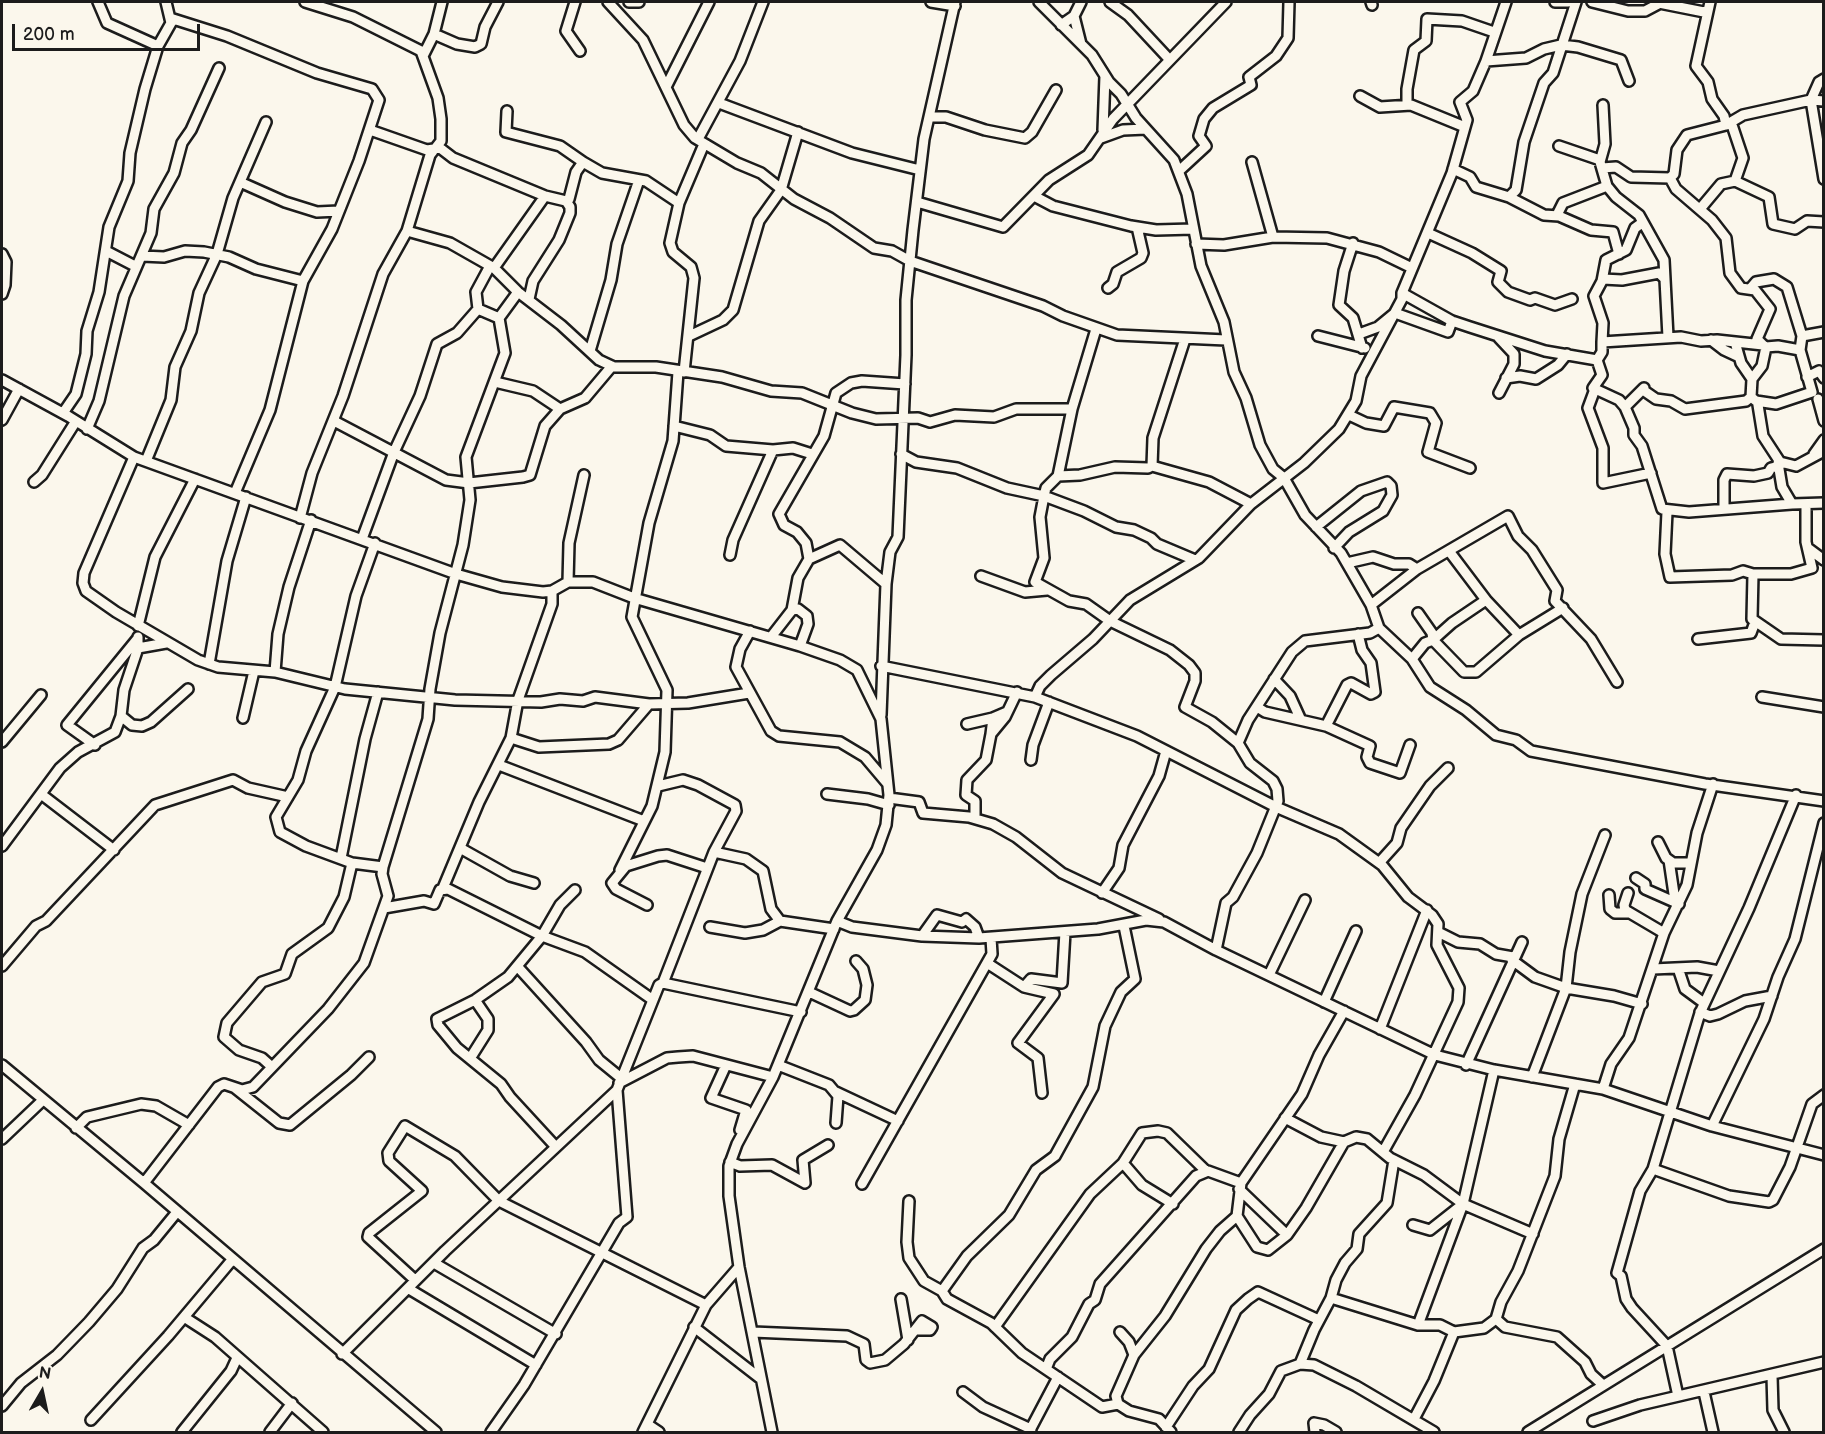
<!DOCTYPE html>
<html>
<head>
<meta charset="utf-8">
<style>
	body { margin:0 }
	#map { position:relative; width:1825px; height:1434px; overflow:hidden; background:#fbf7ec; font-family:"Balsamiq Sans",sans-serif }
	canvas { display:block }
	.frame { position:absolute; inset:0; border:3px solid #1c1c1c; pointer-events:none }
	.north { position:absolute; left:12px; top:1362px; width:60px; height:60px; -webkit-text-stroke:4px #fbf7ec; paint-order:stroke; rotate:9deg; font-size:16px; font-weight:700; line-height:24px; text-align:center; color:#1c1c1c }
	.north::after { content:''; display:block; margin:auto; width:21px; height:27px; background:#1c1c1c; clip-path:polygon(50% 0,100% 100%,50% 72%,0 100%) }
	.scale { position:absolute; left:12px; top:24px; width:188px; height:27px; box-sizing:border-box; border:3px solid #1c1c1c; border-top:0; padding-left:8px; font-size:18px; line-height:21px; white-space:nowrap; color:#1c1c1c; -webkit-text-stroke:4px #fbf7ec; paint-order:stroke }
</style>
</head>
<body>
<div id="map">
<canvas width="1825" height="1434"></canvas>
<div class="frame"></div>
<div class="north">N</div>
<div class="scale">200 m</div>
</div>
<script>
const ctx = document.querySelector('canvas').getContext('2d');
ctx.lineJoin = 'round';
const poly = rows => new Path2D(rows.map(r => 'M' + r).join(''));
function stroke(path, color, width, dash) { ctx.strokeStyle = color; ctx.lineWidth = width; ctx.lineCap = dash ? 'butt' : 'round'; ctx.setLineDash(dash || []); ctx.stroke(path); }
const minor = poly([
	[98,2,107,23,158,46],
	[575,2,566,31,580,51],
	[608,2,643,40,684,125,695,138,737,163,761,173,794,199,830,218,874,248,892,251,910,261,1043,306,1063,316,1117,335,1226,340],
	[629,2,639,2],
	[931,2,955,6],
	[1039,2,1092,55,1109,82,1121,94,1136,118,1174,160,1187,194,1201,266,1224,322,1234,372,1246,398,1260,445,1273,469,1284,478,1305,515,1341,553,1371,605,1379,628,1412,659,1430,687,1466,710,1496,735,1516,740,1531,751,1705,784,1824,801],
	[1110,2,1128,15,1169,59],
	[1371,2,1372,5],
	[1555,2,1568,2],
	[1592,2,1628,11,1645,11,1662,2],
	[1710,2,1696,66,1708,82,1712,99,1724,116,1726,125],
	[1659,3,1704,12,1708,10],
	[1074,16,1081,44],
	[170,18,227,36,317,73,372,89,379,100,359,161,332,229,303,281,270,410,235,493],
	[1061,25,1074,16,1081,2],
	[434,34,442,2],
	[423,56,434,34,457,44,475,47,481,44,485,27,498,2],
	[1486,61,1526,58,1544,49,1561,45,1578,47,1621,60,1629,81],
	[1824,79,1819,82,1811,100,1824,179],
	[666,87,709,2],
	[1360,96,1380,107,1411,105,1465,127],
	[719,103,852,153,920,170],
	[1407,105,1407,89,1414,50,1426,41,1427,19,1462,21,1494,32],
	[1603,105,1605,144,1600,162,1607,186,1616,197,1639,215,1664,260,1668,337],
	[507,111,506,132,560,146,583,162],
	[929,117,946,117,985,130,1025,138,1032,132,1056,90],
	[370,130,427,150,440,148,453,158,545,196,566,201,569,199,576,172,583,162,602,173,646,181,679,203,670,243,673,252,691,267,694,278,684,372],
	[1103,130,1105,76],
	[1101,138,1123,130,1146,129],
	[698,139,740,61,763,2],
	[1559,146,1600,160],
	[1252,162,1273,237],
	[1602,168,1616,167,1631,177,1670,178,1676,189,1712,220,1726,238,1730,273,1741,288,1755,290,1770,309,1757,339,1763,345],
	[1453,169,1470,177,1476,187,1509,197,1544,215,1559,216,1591,230,1613,232,1619,254],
	[1180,170,1206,146,1199,136,1204,119,1213,108,1251,85,1249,77,1276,56,1288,38,1289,2],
	[1670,178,1674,174,1677,150,1687,135,1726,125,1743,115,1811,100,1824,101],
	[1735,181,1769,197,1773,224,1795,229,1807,221,1824,222],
	[240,182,285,202,317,212,339,211],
	[545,196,494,268,518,292,561,325,599,360,614,367,656,367,722,377,771,391,802,393,852,413,876,419,918,418,930,422,955,415,994,417,1016,409,1072,409,1096,329],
	[1034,196,1053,206,1131,226,1156,230,1193,229],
	[1509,197,1516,190,1524,142,1544,83,1553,73,1576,2],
	[917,202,1003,227,1049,180,1088,155,1113,119,1226,2],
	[679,203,704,144],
	[1700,209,1721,184,1735,181,1743,158,1731,122],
	[1557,215,1563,203,1607,186],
	[407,231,450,243,494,268],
	[1428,233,1472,253,1501,271,1498,282,1508,292,1530,300,1535,298,1555,305,1572,299],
	[1353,243,1344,271,1339,305,1353,318,1362,348],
	[1196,244,1224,245,1273,237,1327,238,1379,252,1412,268],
	[106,251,135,266],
	[2,254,6,262,5,285,2,294],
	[142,256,164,257,185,251,204,252,229,257,256,269,303,281],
	[1603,279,1622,280,1659,273,1664,278],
	[1108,288,1113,284,1117,272,1141,258,1143,253,1137,227],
	[1750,289,1756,282,1774,279,1787,287,1802,336,1800,350],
	[1402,293,1452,173,1467,120,1460,102,1473,91,1486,61,1506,2],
	[529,299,533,281,559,240,570,213,570,207,566,201],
	[478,309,476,292,490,266],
	[1359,334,1378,327,1395,313,1448,332,1452,321],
	[689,336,723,320,733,310,759,221,781,190,798,132],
	[1318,336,1365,348],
	[1802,336,1824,332],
	[1499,338,1514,354,1514,364,1499,393],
	[1711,340,1724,350,1739,357],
	[1602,342,1603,323,1594,296,1602,281,1606,260,1626,250,1635,228,1642,223],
	[590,351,611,280,617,244,639,180],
	[1597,360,1602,375,1593,388,1619,400,1625,407],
	[1807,377,1819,371,1824,378],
	[1506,378,1520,376,1536,379,1558,365,1567,354],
	[1752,379,1751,397,1756,401,1776,404,1812,392,1800,350,1778,346,1766,347],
	[2,380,68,416,134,457,456,574,502,587,543,592,552,591,568,582,593,582,634,598,800,646,840,660,857,670,881,719,889,795,886,825,877,850,837,921,773,1077,737,1144,729,1166,729,1196,739,1267,772,1432],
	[495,382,533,391,560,409],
	[1644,388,1625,407,1634,428,1634,435,1642,446,1662,509,1689,512,1792,504],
	[1595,389,1588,408,1603,448,1603,483,1651,473],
	[1643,390,1656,399,1671,401,1685,409,1746,401,1751,397],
	[1818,399,1824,421],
	[1761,402,1758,405,1763,436,1780,462,1796,466,1824,451],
	[63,413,76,394,86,354,87,331,99,292,109,227,128,181,130,153,145,89,158,46,171,23,166,2],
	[1349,415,1366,423,1384,426,1394,407,1430,413,1436,423,1428,452,1470,468],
	[2,420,19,389],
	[334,421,446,480,469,483,523,477,530,475,545,426,560,409,585,398,612,366],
	[674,426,710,435,726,446,773,450],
	[87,429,99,401,124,296,151,233,154,209,174,173,182,143,191,130,219,68],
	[901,454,916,462,957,468,1007,488,1044,496,1046,488,1058,476,1080,475,1115,467,1148,468,1152,466,1209,482,1251,504],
	[1814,454,1824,440],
	[134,457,84,573,83,583,86,591,116,612,198,660,218,667,275,672,345,689,455,700,541,702,560,699,583,701,595,697,649,704],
	[146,461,171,400,175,367,191,331,199,293,217,254,233,198,266,122],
	[1778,463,1782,487,1792,504,1824,503],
	[1152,466,1153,438,1185,339],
	[1058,476,1072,409],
	[34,482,42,475,76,421],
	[1724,507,1724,480,1727,474,1754,476,1768,473,1771,468,1779,466],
	[1667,512,1665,554,1670,577,1732,575,1743,571,1753,574,1791,574,1812,568,1806,542,1806,504],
	[300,518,312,473,343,396,383,274,407,231,430,155,441,141,441,119,438,98,421,51,353,17,305,2],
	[1316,527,1361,491,1387,482,1391,486,1392,495,1383,511,1349,532,1334,548],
	[362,539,394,452,420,396,437,344,457,333,478,309,499,318],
	[1809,549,1824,560],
	[1449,551,1486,600,1452,623,1433,640,1464,672,1476,672,1519,635,1486,600],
	[730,555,733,540,773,450,793,448,812,454],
	[809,559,840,545,886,584],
	[1195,560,1157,544,1151,538,1134,530,1116,527,1084,511,1044,496,1040,517,1044,558,1035,582,1069,601,1086,604,1110,621,1170,650,1189,665,1195,673,1195,681,1185,707,1212,722,1238,743,1250,763,1273,781,1277,789,1278,801,1257,853,1233,897,1226,903,1216,950],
	[1347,563,1373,557,1394,564,1409,564,1417,569,1371,605],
	[1417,569,1508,516,1518,536,1532,550,1557,590,1555,601,1591,639,1617,682],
	[1753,574,1752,619,1781,639,1824,640],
	[981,576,1025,592,1047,590],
	[568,582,569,543,584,475],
	[792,610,798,609,807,616,808,624,800,646],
	[138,626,155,557,195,479],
	[750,631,740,649,736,667,771,731,779,736,840,742,865,757,887,783],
	[1519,635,1563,608],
	[771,637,792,610,798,578,809,559,806,543,797,532,784,525,779,514,824,436,836,393,851,383,862,381,905,384],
	[1698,639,1751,633,1755,622],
	[138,648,166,643],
	[1412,659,1425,643,1433,640,1432,633,1418,613],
	[209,664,227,561,246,497],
	[881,666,1035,697,1040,686,1051,675,1093,639,1130,600,1199,558,1251,504,1304,463,1339,429,1356,401,1361,376,1402,299,1402,293,1452,321,1470,327,1545,351,1597,360,1602,352,1602,342,1681,337,1701,341,1717,340,1763,345,1766,347,1762,366,1752,379,1741,363,1735,342],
	[275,672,278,634,289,587,311,520],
	[1274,679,1290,696,1300,718],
	[1035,697,1137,736,1276,807,1339,834,1382,865,1408,897,1432,915,1438,924,1437,945,1459,988,1458,1002,1415,1095,1383,1152],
	[1762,697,1824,707],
	[1257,707,1265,712,1326,726,1370,746,1367,757,1370,763,1400,773,1410,745],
	[1007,712,993,718,991,734,1005,717,1017,692],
	[881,715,886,584,890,552,898,537,906,355,906,300,913,230,924,139,955,2],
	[121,716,124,690,138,648,138,637],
	[243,718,254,671],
	[967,724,993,718],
	[1326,726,1347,685,1351,683,1371,694,1375,692,1371,663,1362,650,1358,634],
	[511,738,518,700,552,604,552,591],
	[2,742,41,695],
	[1238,743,1248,720,1292,652,1305,641,1370,633,1379,628],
	[95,745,67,725,138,638],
	[1031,760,1033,745,1049,702],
	[499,765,644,821],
	[658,786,683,780,698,785,735,805,736,811,714,852,663,983],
	[41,794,114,850],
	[827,794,868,799,889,805],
	[889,798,919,802,923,813,969,817,993,824,1016,837,1062,873,1159,919],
	[975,818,975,801,966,795,967,780,986,760,991,734],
	[1658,842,1666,858,1673,863,1691,863],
	[2,846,60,768,78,752,115,732,121,716,132,725,142,726,151,722,188,689],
	[460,848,510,876,534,883],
	[341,858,365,739,378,692],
	[1669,860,1674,894,1679,904],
	[352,863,306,846,280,832,276,817,298,780,306,751,335,687,356,596,375,543],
	[1379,863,1397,843,1401,828,1430,786,1448,768],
	[620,870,652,806,665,752,667,690,632,617,649,523,673,441,678,372],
	[1636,878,1645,884,1645,889,1679,904],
	[443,888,479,802,511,738,539,747,609,744,618,740,649,704,688,703,749,693],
	[1102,893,1119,868,1123,845,1159,776,1166,751],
	[1628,893,1624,905,1625,910,1664,933],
	[1609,895,1610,909,1615,913,1629,913],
	[647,905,616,889,612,883,626,866,658,856,667,855,707,868],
	[384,908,424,901,434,904,440,890,448,889,542,936,585,952,653,1000],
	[780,921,834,929],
	[837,921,852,927,922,936,979,938,1098,929,1146,920,1164,922,1216,950,1435,1055,1494,1070,1603,1089,1712,1126,1824,1155],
	[710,927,745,933,763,930,780,921,771,909,763,871,746,859,714,852],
	[1438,932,1458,942,1480,944,1496,954,1513,957],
	[922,936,937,915,962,922,966,919,975,927,979,938],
	[1512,960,1535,977,1566,988,1570,952,1582,894,1605,835],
	[987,963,1024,987,1054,994,1018,1043,1038,1058,1042,1093],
	[2,966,36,926,46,921,155,805,233,780,248,788,288,797],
	[517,966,586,1042,599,1060,621,1078],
	[1678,968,1685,989,1704,1003],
	[1653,969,1697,967,1719,971],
	[1269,975,1305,900],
	[1024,987,1031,979,1062,983,1065,932],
	[809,992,850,1011,854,1010,865,1000,867,985,863,969,856,961],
	[1324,1002,1356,931],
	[1700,1012,1710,1016,1718,1014,1745,1001,1772,996],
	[1380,1029,1427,910],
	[471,1057,488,1030,488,1019,475,1000],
	[2,1065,144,1183,436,1432],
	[726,1065,711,1098,746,1110,740,1130],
	[778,1065,829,1085,834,1091,838,1096,836,1123],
	[1466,1065,1522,942],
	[272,1067,262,1058,239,1050,224,1037,227,1023,262,982,285,974,292,954,328,928,344,897,352,863,383,867],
	[1532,1077,1566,988,1614,996,1642,1004],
	[619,1083,667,1058,678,1057,693,1056,773,1077],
	[235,1088,279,1123,290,1125,351,1075,369,1057],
	[1603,1089,1611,1064,1629,1038,1664,933,1687,885,1697,833,1713,784],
	[834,1091,898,1121],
	[1285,1118,1321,1137,1344,1142,1356,1137,1367,1139,1390,1158,1424,1175,1463,1204,1533,1234],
	[1712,1126,1764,1019,1778,977,1795,939,1824,823],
	[76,1128,87,1117,141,1104,156,1106,189,1125],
	[2,1139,43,1100],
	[556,1147,510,1097,501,1084,457,1048,438,1025,437,1019,475,1000,508,977,542,936,560,905,575,890],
	[730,1162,740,1166,772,1165,805,1183,803,1160,828,1145],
	[1653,1169,1729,1196,1769,1202,1773,1200,1790,1167,1812,1104,1824,1095],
	[144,1183,218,1087,224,1084,242,1090,253,1087,328,1009,364,963,388,896,382,874,383,867,428,719,430,689,440,633,463,545,470,500,466,457,505,353,499,318,518,292],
	[862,1184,992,954,991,938],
	[909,1201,907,1242,909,1258,924,1281,942,1291,947,1299,991,1323,1022,1353,1102,1407,1118,1404],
	[1173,1204,1142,1185,1123,1163,1142,1133,1158,1131,1167,1133,1206,1171],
	[1237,1216,1257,1247,1268,1250,1287,1235,1239,1189],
	[1413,1225,1430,1230,1463,1204],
	[1287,1235,1306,1208,1344,1142],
	[434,1263,556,1334],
	[415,1280,368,1237,369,1233,422,1191,389,1161,388,1153,405,1126,455,1156,499,1201,706,1305],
	[409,1289,536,1365],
	[942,1291,967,1256,1009,1215,1036,1170,1055,1156,1093,1087,1105,1026,1121,992,1135,979,1124,926],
	[1331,1298,1418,1325,1440,1325,1454,1332,1484,1328,1496,1319,1501,1302,1518,1271,1555,1176,1559,1139,1575,1084],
	[901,1299,908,1340],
	[184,1317,215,1337,323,1432],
	[1496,1319,1505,1327,1557,1337,1585,1362,1591,1374,1603,1385],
	[1418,1325,1463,1204,1494,1070],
	[694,1327,761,1379],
	[995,1327,1090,1194,1123,1163],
	[753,1332,847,1336,864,1344,866,1360,870,1363,885,1360,904,1344,922,1321,932,1327,930,1330,915,1330],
	[1120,1332,1129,1342,1134,1355],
	[342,1354,445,1251,617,1090],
	[1300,1364,1314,1330,1331,1298,1336,1280,1345,1263,1357,1249,1359,1234,1387,1203,1394,1160],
	[1046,1369,1050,1359,1072,1337,1089,1304,1095,1300,1100,1284,1196,1176,1208,1171,1241,1183,1302,1094,1319,1055,1344,1011],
	[1772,1376,1773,1410,1784,1432],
	[963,1392,983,1407,1031,1429],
	[1704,1392,1713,1432],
	[1678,1396,1667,1346,1632,1308,1626,1299,1621,1276,1617,1273,1640,1191,1653,1169,1700,1013,1749,908,1796,795],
	[2,1406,21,1383,57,1355,89,1322,117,1289,143,1248,154,1240,177,1212],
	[1414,1419,1434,1381,1454,1332],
	[91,1420,168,1336,232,1260],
	[1593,1421,1640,1405,1824,1362],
	[647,1424,659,1432],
	[1166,1427,1193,1386,1209,1369,1236,1310,1248,1299,1258,1292,1319,1320],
	[182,1432,231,1371,237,1358],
	[270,1432,292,1403],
	[491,1432,524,1385,619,1223,627,1217,617,1090,659,985,663,983,801,1012],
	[643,1432,706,1305,739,1267],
	[1029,1432,1058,1377],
	[1171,1432,1159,1419,1129,1411,1118,1404,1116,1396,1134,1355,1165,1316,1206,1249,1220,1231,1237,1216,1241,1183],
	[1239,1432,1250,1415,1269,1394,1281,1371,1300,1364,1314,1365,1356,1386,1434,1432],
	[1315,1432,1314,1423,1324,1425,1336,1432],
	[1528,1432,1824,1249]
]);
stroke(minor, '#1c1c1c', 14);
stroke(minor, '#fbf7ec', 9);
</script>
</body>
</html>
